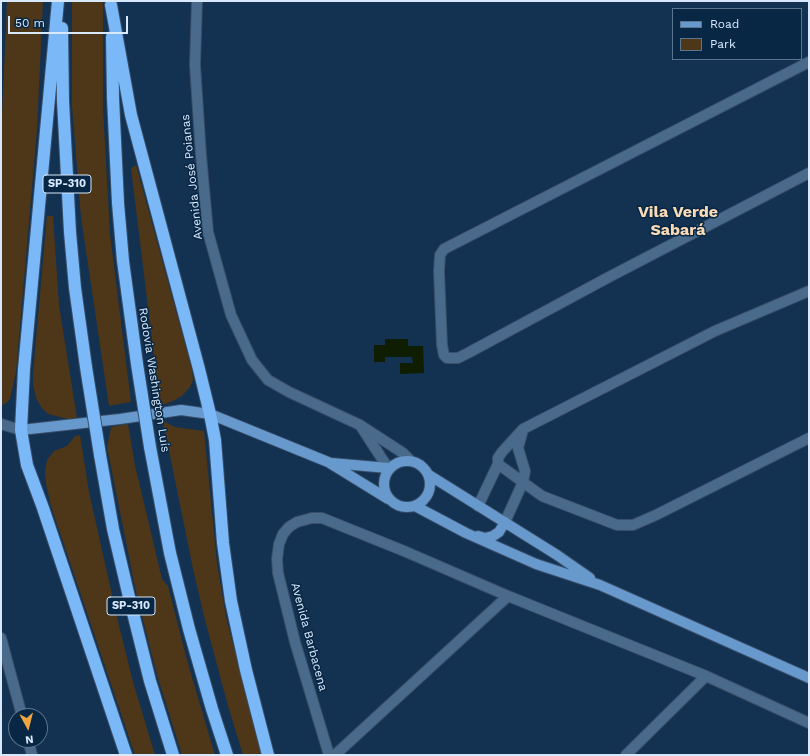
<!DOCTYPE html>
<html>
<head>
<meta charset="utf-8">
<style>
	body { margin:0 }
	#map { position:relative; width:810px; height:756px; overflow:hidden; background:#133150; font-family:"Work Sans",sans-serif }
	canvas { display:block }
	.frame { position:absolute; inset:0; border:2px solid #d8e9fd; pointer-events:none }
	.legend { position:absolute; left:672px; top:8px; width:130px; height:52px; box-sizing:border-box; background:#082745; border:1px solid #5b758f; margin:0; padding:5px 7px; list-style:none; font-size:12px; color:#d8e9fd }
	.legend li { display:flex; align-items:center; gap:8px; height:20px }
	.legend b { width:20px; border:1px solid #5b758f }
	.north { position:absolute; left:8px; top:708px; width:40px; height:40px; box-sizing:border-box; background:#082745; border:1px solid #5b758f; border-radius:50%; rotate:173deg; font-size:11px; font-weight:700; line-height:16px; text-align:center; color:#d8e9fd }
	.north::after { content:''; display:block; margin:auto; width:14px; height:18px; background:#f0a63f; clip-path:polygon(50% 0,100% 100%,50% 72%,0 100%) }
	.scale { position:absolute; left:8px; top:16px; width:120px; height:18px; box-sizing:border-box; border:2px solid #d8e9fd; border-top:0; padding-left:5px; font-size:12px; line-height:14px; white-space:nowrap; color:#d8e9fd; -webkit-text-stroke:3px #082745; paint-order:stroke }
</style>
</head>
<body>
<div id="map">
<canvas width="810" height="756"></canvas>
<div class="frame"></div>
<ul class="legend">
<li><b style="height:5px;background:#6799cd"></b>Road</li>
<li><b style="height:11px;background:#4e3719"></b>Park</li>
</ul>
<div class="north">N</div>
<div class="scale">50 m</div>
</div>
<script>
const ctx = document.querySelector('canvas').getContext('2d');
ctx.lineJoin = 'round';
function paint(path, color) { ctx.fillStyle = color; ctx.fill(path, 'evenodd'); }
const poly = rows => new Path2D(rows.map(r => 'M' + r).join(''));
function stroke(path, color, width, dash) { ctx.strokeStyle = color; ctx.lineWidth = width; ctx.lineCap = dash ? 'butt' : 'round'; ctx.setLineDash(dash || []); ctx.stroke(path); }
function write(font, color, halo, rows, align = 'center') {
  ctx.font = font + ' "Work Sans",sans-serif'; ctx.lineWidth = 3; ctx.setLineDash([]); ctx.textBaseline = 'middle'; ctx.strokeStyle = halo; ctx.fillStyle = color; for (const [text, x, y, turn = 0] of rows) {
    ctx.save(); ctx.translate(x, y); ctx.rotate((+turn || 0) * Math.PI / 180); ctx.textAlign = isNaN(turn) ? turn : align; if (halo) ctx.strokeText(text, 0, 0); ctx.fillText(text, 0, 0); ctx.restore();
  }
}
paint(poly([
	[7,1,43,1,37,129,16,372,10,399,5,404,1,405,1,138],
	[72,1,103,1,103,108,110,234,131,402,109,406,81,217,72,106],
	[136,165,192,370,193,380,190,387,182,396,173,401,160,406,131,168],
	[47,216,53,216,59,305,77,418,68,419,48,414,41,407,36,398,33,385,33,373],
	[163,421,175,427,204,431,217,564,226,617,261,755,243,755,228,706,205,620,193,569],
	[128,424,135,465,162,579,168,586,188,664,215,755,182,755,157,675,136,592,107,447,111,427],
	[80,435,89,492,117,617,133,682,155,755,135,755,51,506,46,484,45,472,47,460,54,451,67,446,75,436]
]), '#4e3719');
paint(poly([
	[385,339,408,339,408,346,423,346,424,373,400,374,400,363,413,363,412,357,385,357,385,362,374,362,374,345,385,345]
]), '#0f1d01');
const minor = poly([
	[197,1,195,65,201,155,208,232,231,315,252,360,268,380,289,392,360,425,403,453,410,460],
	[809,62,444,249,440,255,439,271,442,345,444,355,447,358,458,358,468,353,609,277,809,173],
	[1,424,21,430],
	[362,428,388,468],
	[498,464,542,496,617,525,633,525,656,515,809,438],
	[478,506,498,464,498,458,502,452,523,429,715,331,809,291],
	[505,522,523,482,525,471,518,448,523,430],
	[1,638,22,716],
	[28,740,32,755],
	[329,755,295,642,278,573,277,559,279,544,283,534,289,527,297,522,312,518,322,518,404,551,508,596,706,676,809,723],
	[335,755,508,596],
	[626,755,706,676]
]);
const major = poly([
	[21,430,120,419,181,410,210,414,328,462,388,499],
	'384 484a23 23 0 1 1 46 0a23 23 0 1 1-46 0Z',
	[331,463,388,468],
	[429,475,557,555,590,578],
	[415,506,466,533,536,564,600,585,809,678],
	[478,536,485,538,493,536,499,532,505,522]
]);
const highway = poly([
	[58,1,24,369,21,430,27,465,43,508,126,755],
	[111,5,131,115,199,369,210,414,215,440,223,543,231,601,246,670,268,755],
	[62,28,63,101,70,232,75,288,86,367],
	[112,37,113,98,118,203,123,261,137,364],
	[150,447,170,553,189,629,212,709,227,755],
	[100,455,113,529,129,597,150,681,173,755]
]);
stroke(minor, '#384e69', 12);
stroke(major, '#384e69', 12);
stroke(highway, '#384e69', 14);
stroke(minor, '#4a6a8c', 10);
stroke(major, '#6799cd', 10);
stroke(highway, '#7bb8f8', 12);
const highwayBridge = poly([
	[137,364,150,447],
	[86,367,100,455]
]);
stroke(highwayBridge, '#384e69', 14, []);
stroke(highwayBridge, '#7bb8f8', 12);
for (const [x, y, w] of [
	[67,184,48],
	[131,606,48]
]) { const box = new Path2D(); box.roundRect(x - w / 2, y - 9, w, 18, 3); ctx.fillStyle = '#082745'; ctx.fill(box); stroke(box, '#d8e9fd', 1); }
write('bold 11px', '#d8e9fd', null, [
	["SP-310",67,184],
	["SP-310",131,606]
]);
write('12px', '#d8e9fd', '#082745', [
	["Avenida José Poianas",192,177,-96],
	["Rodovia Washington Luís",154,380,81],
	["Avenida Barbacena",309,637,75]
]);
write('bold 16px', '#fbdbb6', '#082745', [
	["Vila Verde",678,212],
	["Sabará",678,230]
]);
</script>
</body>
</html>
